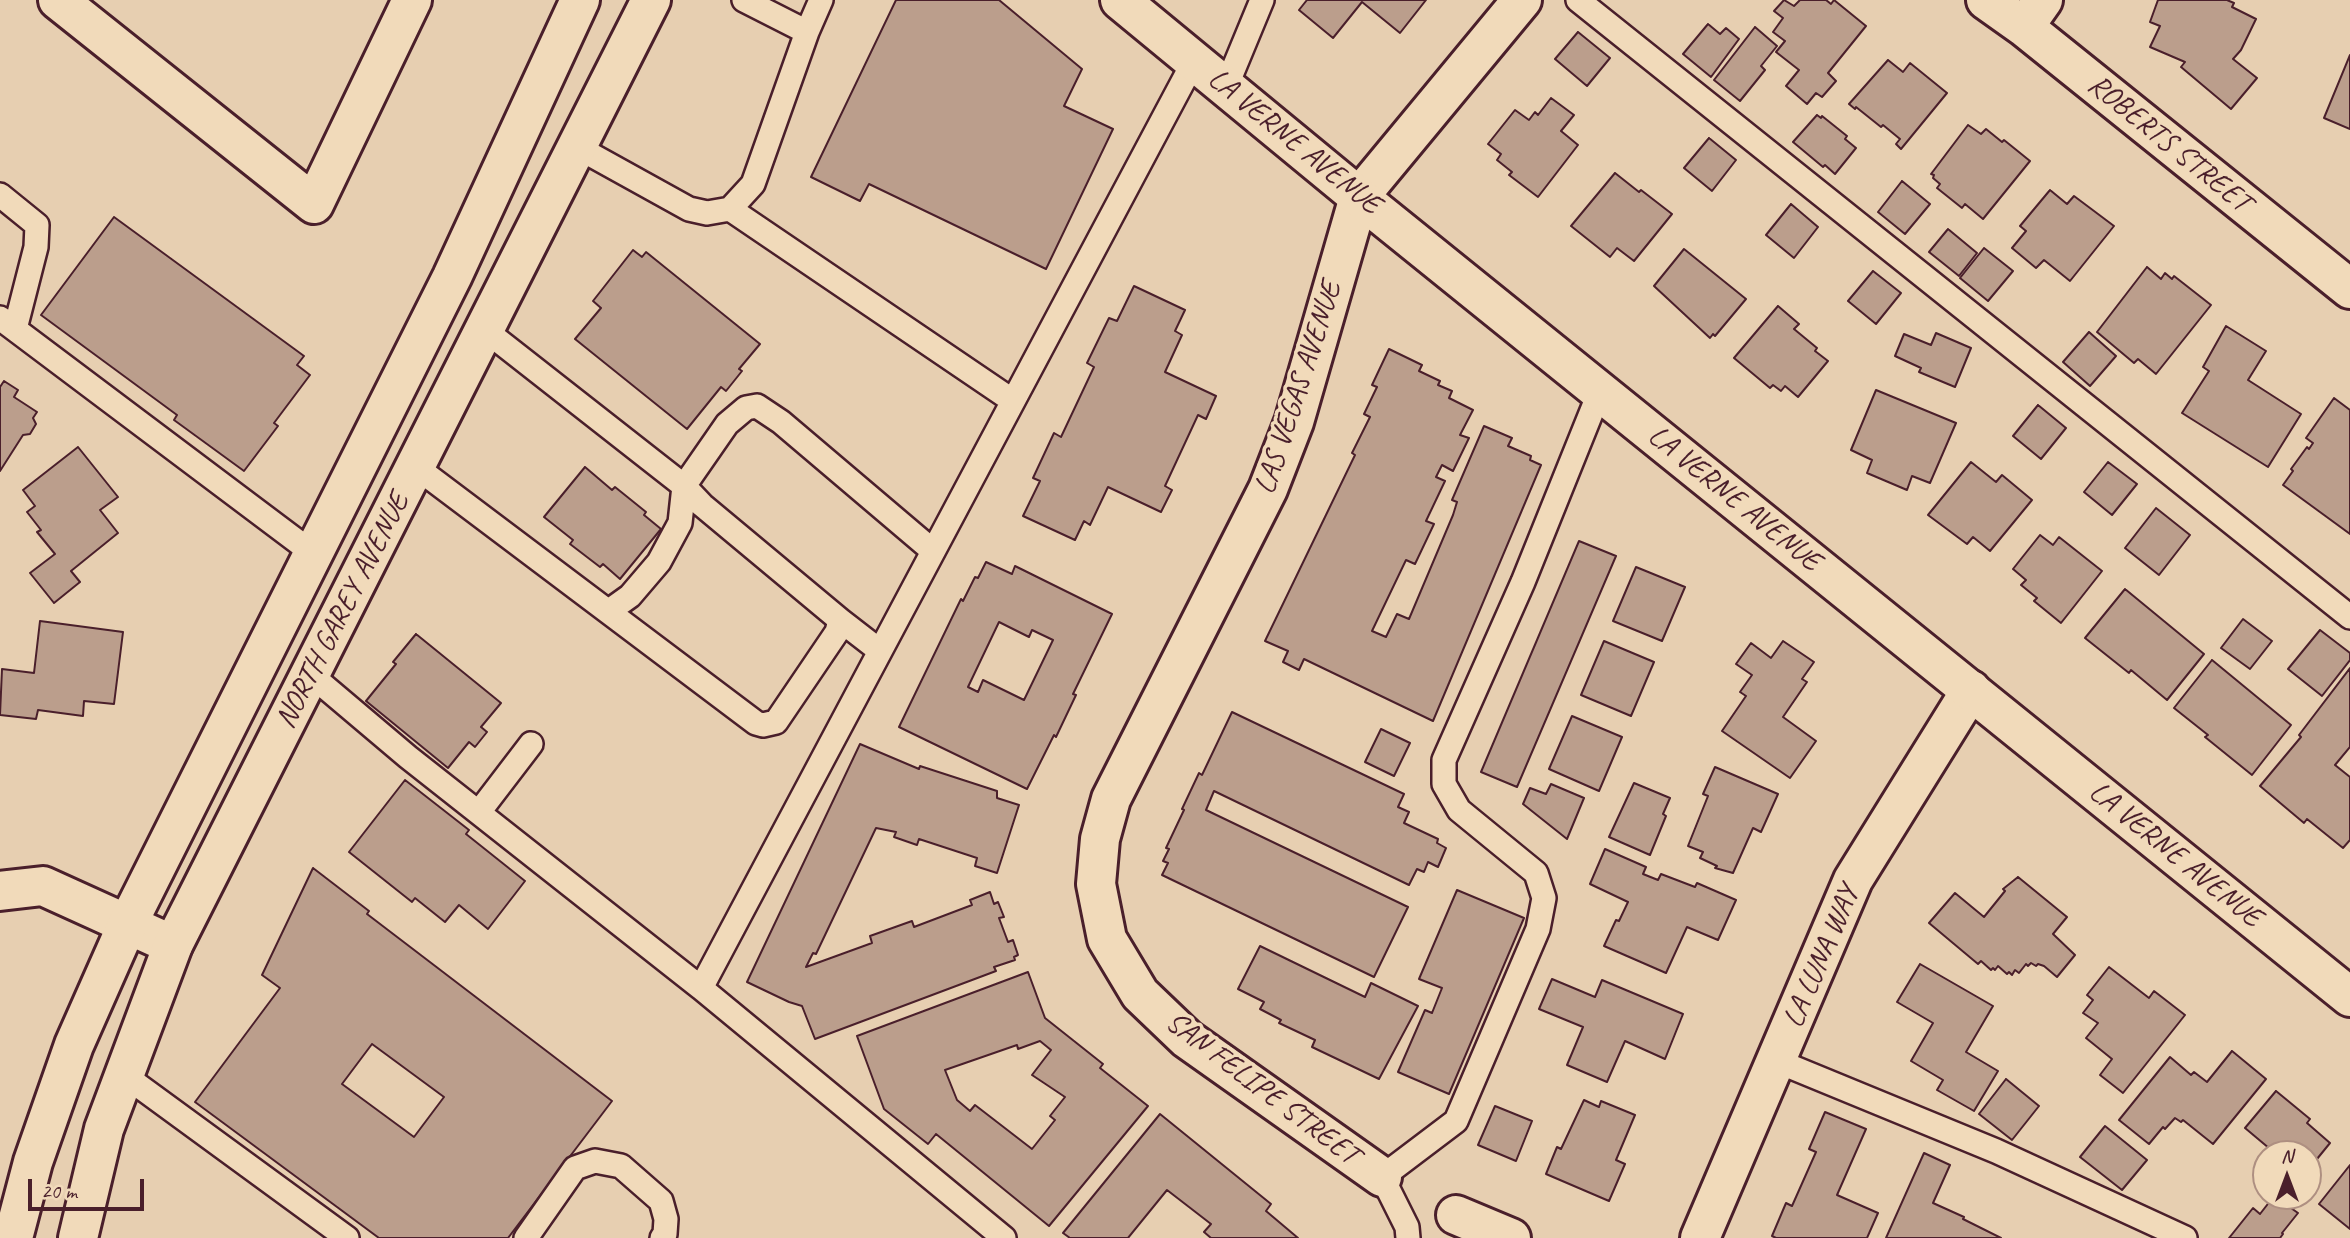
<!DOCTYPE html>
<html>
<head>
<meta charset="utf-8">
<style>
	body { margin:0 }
	#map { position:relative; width:2350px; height:1238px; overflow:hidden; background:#e7cfb1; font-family:Caveat,sans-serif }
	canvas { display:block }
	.north { position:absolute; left:2252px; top:1140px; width:70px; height:70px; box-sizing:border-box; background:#f1daba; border:2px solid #ae8f81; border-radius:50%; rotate:0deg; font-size:19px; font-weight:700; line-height:28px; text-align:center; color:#4a1f2b }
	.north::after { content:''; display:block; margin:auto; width:24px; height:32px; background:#4a1f2b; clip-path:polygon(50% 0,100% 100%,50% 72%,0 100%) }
	.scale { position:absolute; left:28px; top:1179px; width:116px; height:32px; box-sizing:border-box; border:4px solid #4a1f2b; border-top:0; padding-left:9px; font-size:21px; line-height:24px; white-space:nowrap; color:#4a1f2b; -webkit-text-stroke:5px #f1daba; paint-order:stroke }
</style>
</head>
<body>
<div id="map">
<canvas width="2350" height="1238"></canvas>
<div class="north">N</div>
<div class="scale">20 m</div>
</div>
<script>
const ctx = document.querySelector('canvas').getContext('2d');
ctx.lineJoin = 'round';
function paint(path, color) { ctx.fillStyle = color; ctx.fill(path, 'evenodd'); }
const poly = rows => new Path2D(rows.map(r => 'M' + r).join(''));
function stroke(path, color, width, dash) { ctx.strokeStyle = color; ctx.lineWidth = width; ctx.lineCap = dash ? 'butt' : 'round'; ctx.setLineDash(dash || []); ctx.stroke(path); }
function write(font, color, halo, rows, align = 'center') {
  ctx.font = font + ' Caveat,sans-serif'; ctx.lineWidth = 7; ctx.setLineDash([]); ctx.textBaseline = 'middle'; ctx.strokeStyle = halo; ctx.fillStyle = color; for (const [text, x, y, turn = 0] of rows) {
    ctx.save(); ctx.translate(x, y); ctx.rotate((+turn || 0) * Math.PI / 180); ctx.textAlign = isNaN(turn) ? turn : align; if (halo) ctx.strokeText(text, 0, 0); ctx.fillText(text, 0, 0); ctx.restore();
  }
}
const building = poly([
	[896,0,999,0,1082,69,1064,106,1113,129,1046,269,869,184,860,201,811,177,896,0],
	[1307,0,1426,0,1400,33,1362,2,1333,38,1299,10,1307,0],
	[1784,0,1794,6,1800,0,1826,0,1831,4,1834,0,1866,26,1828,73,1836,81,1822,97,1816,93,1807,104,1786,86,1799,70,1776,52,1785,41,1773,32,1783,18,1774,11,1784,0],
	[2158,0,2227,0,2234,3,2232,7,2256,19,2241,50,2233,59,2257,78,2231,109,2181,67,2185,62,2150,47,2160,26,2150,22,2158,0],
	[1708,24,1720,34,1726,28,1739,39,1711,77,1683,54,1708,24],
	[1755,27,1777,46,1761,66,1765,70,1740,101,1714,80,1755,27],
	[1578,32,1610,58,1587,86,1555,59,1578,32],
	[2350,55,2350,129,2324,118,2350,55],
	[1888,60,1903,72,1910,63,1947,93,1901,149,1896,144,1900,139,1883,125,1881,127,1856,107,1855,109,1849,104,1888,60],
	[1551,98,1574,115,1561,131,1578,145,1538,197,1509,175,1512,172,1497,160,1501,154,1488,144,1515,110,1529,120,1535,112,1538,115,1551,98],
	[1817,115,1821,118,1822,116,1847,136,1845,139,1856,148,1835,174,1825,165,1823,167,1793,142,1817,115],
	[1968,125,1981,134,1986,129,2002,142,2004,140,2030,161,1983,219,1965,204,1962,208,1937,188,1940,184,1933,178,1934,175,1931,174,1968,125],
	[1709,138,1736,160,1712,191,1684,168,1709,138],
	[1615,173,1639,192,1641,190,1672,214,1634,261,1617,248,1610,257,1571,226,1615,173],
	[1902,181,1930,204,1905,234,1878,212,1902,181],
	[2050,190,2067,204,2074,196,2114,226,2070,281,2044,260,2036,268,2012,248,2026,231,2020,226,2050,190],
	[1791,204,1818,227,1794,258,1766,235,1791,204],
	[114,217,304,356,297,365,310,375,274,423,278,426,244,471,174,420,177,415,41,315,114,217],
	[1948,229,1977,253,1959,276,1929,252,1948,229],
	[1984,248,2013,271,1988,301,1960,278,1984,248],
	[1684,249,1746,299,1715,336,1713,334,1710,338,1654,286,1684,249],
	[633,250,642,257,646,252,760,344,739,369,742,371,726,391,721,387,687,429,575,339,601,308,593,301,633,250],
	[2147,267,2161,279,2165,273,2172,279,2174,276,2211,305,2156,374,2138,359,2134,363,2097,332,2147,267],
	[1873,271,1901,293,1876,324,1848,301,1873,271],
	[1134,286,1185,310,1175,331,1182,335,1165,372,1216,396,1206,419,1198,415,1165,486,1172,490,1161,512,1108,487,1090,525,1084,521,1075,540,1023,516,1040,481,1033,478,1054,433,1061,437,1094,367,1087,363,1109,318,1117,321,1134,286],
	[1778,306,1799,324,1794,329,1817,348,1815,351,1828,361,1798,397,1785,386,1781,391,1773,385,1770,388,1734,358,1778,306],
	[2226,326,2266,351,2248,380,2301,414,2268,467,2182,413,2209,371,2203,367,2226,326],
	[2089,332,2116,356,2090,386,2063,362,2089,332],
	[1936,333,1971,348,1955,387,1919,372,1921,368,1895,356,1904,334,1931,345,1936,333],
	[1389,349,1422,365,1419,371,1440,381,1438,385,1452,391,1449,398,1473,410,1460,435,1469,438,1453,471,1442,465,1436,477,1445,481,1426,521,1434,524,1415,564,1406,560,1372,631,1386,637,1397,614,1409,619,1453,515,1457,502,1452,500,1484,426,1512,438,1508,446,1531,456,1530,460,1541,465,1433,721,1304,659,1299,670,1283,662,1288,651,1265,641,1355,455,1352,453,1370,417,1364,414,1377,387,1372,385,1389,349],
	[4,381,18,390,14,397,37,412,33,418,36,424,30,434,23,435,0,471,0,387,4,381],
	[1876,390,1956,423,1930,483,1912,476,1907,490,1867,473,1872,460,1851,450,1876,390],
	[2334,398,2350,410,2350,534,2283,485,2293,471,2291,469,2307,447,2309,449,2313,443,2306,438,2334,398],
	[2038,405,2066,428,2041,459,2013,436,2038,405],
	[78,447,118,497,100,510,118,533,71,571,80,582,54,603,30,573,55,554,37,532,41,530,27,512,35,506,23,490,78,447],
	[1971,462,1996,482,2002,475,2032,500,1990,551,1973,537,1967,544,1928,515,1971,462],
	[2108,462,2137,484,2112,515,2084,492,2108,462],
	[585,467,612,490,615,487,646,512,644,515,661,529,620,579,603,564,600,567,570,544,573,540,544,517,585,467],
	[2156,508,2190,535,2159,575,2125,548,2156,508],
	[2040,535,2053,545,2059,537,2102,571,2061,623,2034,601,2037,598,2021,585,2026,580,2013,569,2040,535],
	[1579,541,1616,556,1517,787,1481,772,1579,541],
	[986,562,1012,574,1015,566,1112,614,1073,694,1076,695,1056,737,1054,735,1027,789,899,727,961,599,963,601,975,577,978,578,986,562],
	[999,622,1029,637,1032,630,1053,640,1024,700,983,680,978,692,968,687,999,622],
	[1636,567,1685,587,1662,641,1613,621,1636,567],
	[2125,589,2204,654,2167,700,2131,670,2129,673,2085,638,2125,589],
	[2243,619,2272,641,2250,669,2221,648,2243,619],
	[40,621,123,632,114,704,84,701,83,716,38,710,36,719,0,715,2,669,34,673,40,621],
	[2320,630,2350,653,2350,660,2322,696,2288,669,2320,630],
	[416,634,501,703,481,727,487,732,475,747,469,742,448,768,366,701,396,664,393,662,416,634],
	[1604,641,1654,662,1631,716,1581,695,1604,641],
	[1783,641,1814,662,1802,679,1807,682,1783,717,1816,741,1790,778,1722,731,1746,696,1740,692,1752,675,1736,664,1751,643,1771,658,1783,641],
	[2212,660,2291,725,2252,775,2205,737,2208,735,2174,708,2212,660],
	[2350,668,2350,747,2335,765,2350,777,2350,840,2343,848,2307,819,2304,823,2260,786,2301,737,2299,735,2350,668],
	[1232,712,1404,794,1398,807,1409,812,1404,823,1438,839,1437,843,1446,848,1438,867,1428,862,1424,872,1417,869,1409,885,1214,791,1206,810,1408,907,1374,977,1162,875,1168,863,1163,861,1169,849,1166,848,1184,810,1182,809,1199,773,1202,775,1232,712],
	[1572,716,1622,737,1599,791,1549,769,1572,716],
	[1381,729,1410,743,1394,776,1365,762,1381,729],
	[860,744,919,769,920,766,997,791,997,798,1019,805,997,873,975,866,977,858,919,839,917,845,894,837,896,832,876,828,816,954,813,953,806,967,872,943,870,936,912,921,914,927,972,905,970,900,990,892,994,904,998,902,1004,917,999,918,1008,942,1013,940,1018,955,1014,957,1015,960,994,967,996,971,815,1039,802,1006,789,1002,747,982,860,744],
	[1715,767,1778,794,1761,832,1753,828,1733,873,1715,868,1717,866,1700,858,1703,852,1688,846,1708,796,1703,794,1715,767],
	[405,780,469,830,466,834,525,881,488,929,459,905,445,922,415,898,412,902,349,852,405,780],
	[1634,783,1670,798,1663,814,1666,816,1650,855,1609,837,1634,783],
	[1551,784,1584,798,1567,839,1523,804,1530,788,1546,794,1551,784],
	[1605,849,1646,867,1643,874,1658,880,1661,874,1695,887,1697,883,1736,900,1718,940,1687,927,1666,973,1604,946,1616,920,1619,921,1628,902,1590,884,1605,849],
	[313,868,369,911,367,914,612,1101,508,1238,379,1238,195,1102,280,988,262,975,313,868],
	[372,1044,444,1097,414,1137,342,1084,372,1044],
	[2018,877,2067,917,2053,934,2075,955,2057,977,2044,966,2038,964,2036,966,2031,963,2028,966,2026,964,2019,973,2015,970,2012,975,2009,972,2007,974,1998,966,1995,970,1993,968,1991,970,1981,961,1978,964,1929,923,1955,893,1984,917,2005,891,2003,889,2018,877],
	[1457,890,1524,918,1449,1094,1398,1072,1425,1010,1432,1013,1442,988,1419,979,1457,890],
	[1260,946,1365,997,1371,983,1418,1006,1379,1079,1312,1047,1315,1040,1279,1023,1281,1020,1260,1009,1264,1002,1238,989,1260,946],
	[1920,964,1993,1006,1966,1052,1998,1071,1974,1111,1937,1090,1943,1080,1911,1061,1933,1023,1897,1002,1920,964],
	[2109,967,2149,998,2154,991,2185,1015,2123,1093,2100,1075,2112,1059,2086,1038,2098,1023,2083,1013,2093,1000,2087,995,2109,967],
	[1028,972,1045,1018,1103,1064,1100,1068,1148,1106,1049,1226,936,1134,928,1144,884,1109,857,1036,1028,972],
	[1040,1041,1051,1050,1032,1075,1065,1097,1050,1116,1055,1120,1032,1149,975,1105,970,1111,957,1100,945,1070,1017,1045,1018,1049,1040,1041],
	[1552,979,1595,997,1602,980,1683,1014,1665,1059,1625,1041,1607,1082,1567,1065,1583,1027,1539,1009,1552,979],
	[2232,1051,2266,1079,2213,1144,2183,1120,2181,1122,2175,1118,2165,1129,2163,1127,2149,1144,2119,1120,2170,1057,2191,1075,2194,1072,2207,1082,2232,1051],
	[2006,1079,2039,1106,2012,1140,1979,1114,2006,1079],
	[2276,1091,2310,1119,2307,1123,2330,1143,2308,1170,2308,1154,2276,1154,2245,1128,2276,1091],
	[1584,1100,1599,1107,1601,1101,1635,1115,1616,1160,1625,1164,1609,1201,1546,1174,1557,1147,1561,1149,1584,1100],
	[1495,1106,1532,1121,1516,1161,1478,1145,1495,1106],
	[1825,1112,1866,1129,1837,1195,1878,1213,1867,1238,1776,1238,1772,1236,1786,1203,1792,1206,1816,1152,1809,1149,1825,1112],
	[1160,1114,1271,1204,1266,1211,1298,1238,1211,1238,1204,1232,1211,1224,1167,1190,1128,1238,1070,1238,1063,1233,1160,1114],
	[2105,1126,2147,1160,2122,1190,2080,1157,2105,1126],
	[1924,1153,1950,1165,1933,1203,1964,1217,1963,1219,2001,1238,1886,1238,1924,1153],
	[2350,1165,2350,1229,2319,1204,2350,1165],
	[2274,1196,2298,1213,2282,1233,2283,1234,2280,1238,2229,1238,2253,1208,2260,1214,2274,1196]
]);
paint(building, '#bb9e8c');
stroke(building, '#4a1f2b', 2);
const service = poly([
	[744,0,807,32],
	[1578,0,2350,617],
	[1226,87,1262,0],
	[577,147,689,209,707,213,730,209,753,184,807,32,821,0],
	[0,195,37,225,36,247,15,329],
	[730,209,1013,401],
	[0,318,314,554],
	[416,467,756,723,763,725,776,722,837,632,840,620,702,505,684,486,485,330],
	[609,611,630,596,659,562,680,523,684,486,727,424,746,408,757,406,781,422,933,551],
	[840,620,880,651],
	[311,675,408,757,701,988,1004,1238],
	[479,812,531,744],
	[701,988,1194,61],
	[1777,1061,1996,1151,2185,1238],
	[124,1075,347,1238],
	[526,1238,575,1168,595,1161,621,1166,661,1201,666,1219,665,1234,662,1238],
	[1408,1238,1407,1227,1382,1177,1456,1121,1538,929,1544,898,1536,873,1459,810,1444,784,1444,760,1523,582,1600,391]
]);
const minor = poly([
	[58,0,314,204,412,0],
	[1986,0,2024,27,2350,289],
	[2024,27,2043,0],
	[0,891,43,886,173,945],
	[1382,1177,1187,1039,1140,994,1107,939,1096,884,1100,839,1111,799,1268,489,1294,422,1359,197,1522,0],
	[1456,1215,1511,1238],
	[1700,1238,1853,880,1971,690]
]);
const secondary = poly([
	[1120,0,1359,197,2350,997]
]);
const primary = poly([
	[13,1238,33,1162,74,1045,128,923,452,277,580,0],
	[78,1238,104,1129,173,945,651,0]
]);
stroke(service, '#4a1f2b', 28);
stroke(minor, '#4a1f2b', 44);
stroke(secondary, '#4a1f2b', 44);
stroke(primary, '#4a1f2b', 44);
stroke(service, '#f1daba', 23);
stroke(minor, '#f1daba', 38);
stroke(secondary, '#f1daba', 38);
stroke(primary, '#f1daba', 38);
write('30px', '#4a1f2b', '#f1daba', [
	["LA VERNE AVENUE",1294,142,39],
	["ROBERTS STREET",2169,144,39],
	["LAS VEGAS AVENUE",1299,388,-72],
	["LA VERNE AVENUE",1734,499,39],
	["NORTH GAREY AVENUE",343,611,-63],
	["LA VERNE AVENUE",2175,855,39],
	["LA LUNA WAY",1822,957,-67],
	["SAN FELIPE STREET",1262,1089,37]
]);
</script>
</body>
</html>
